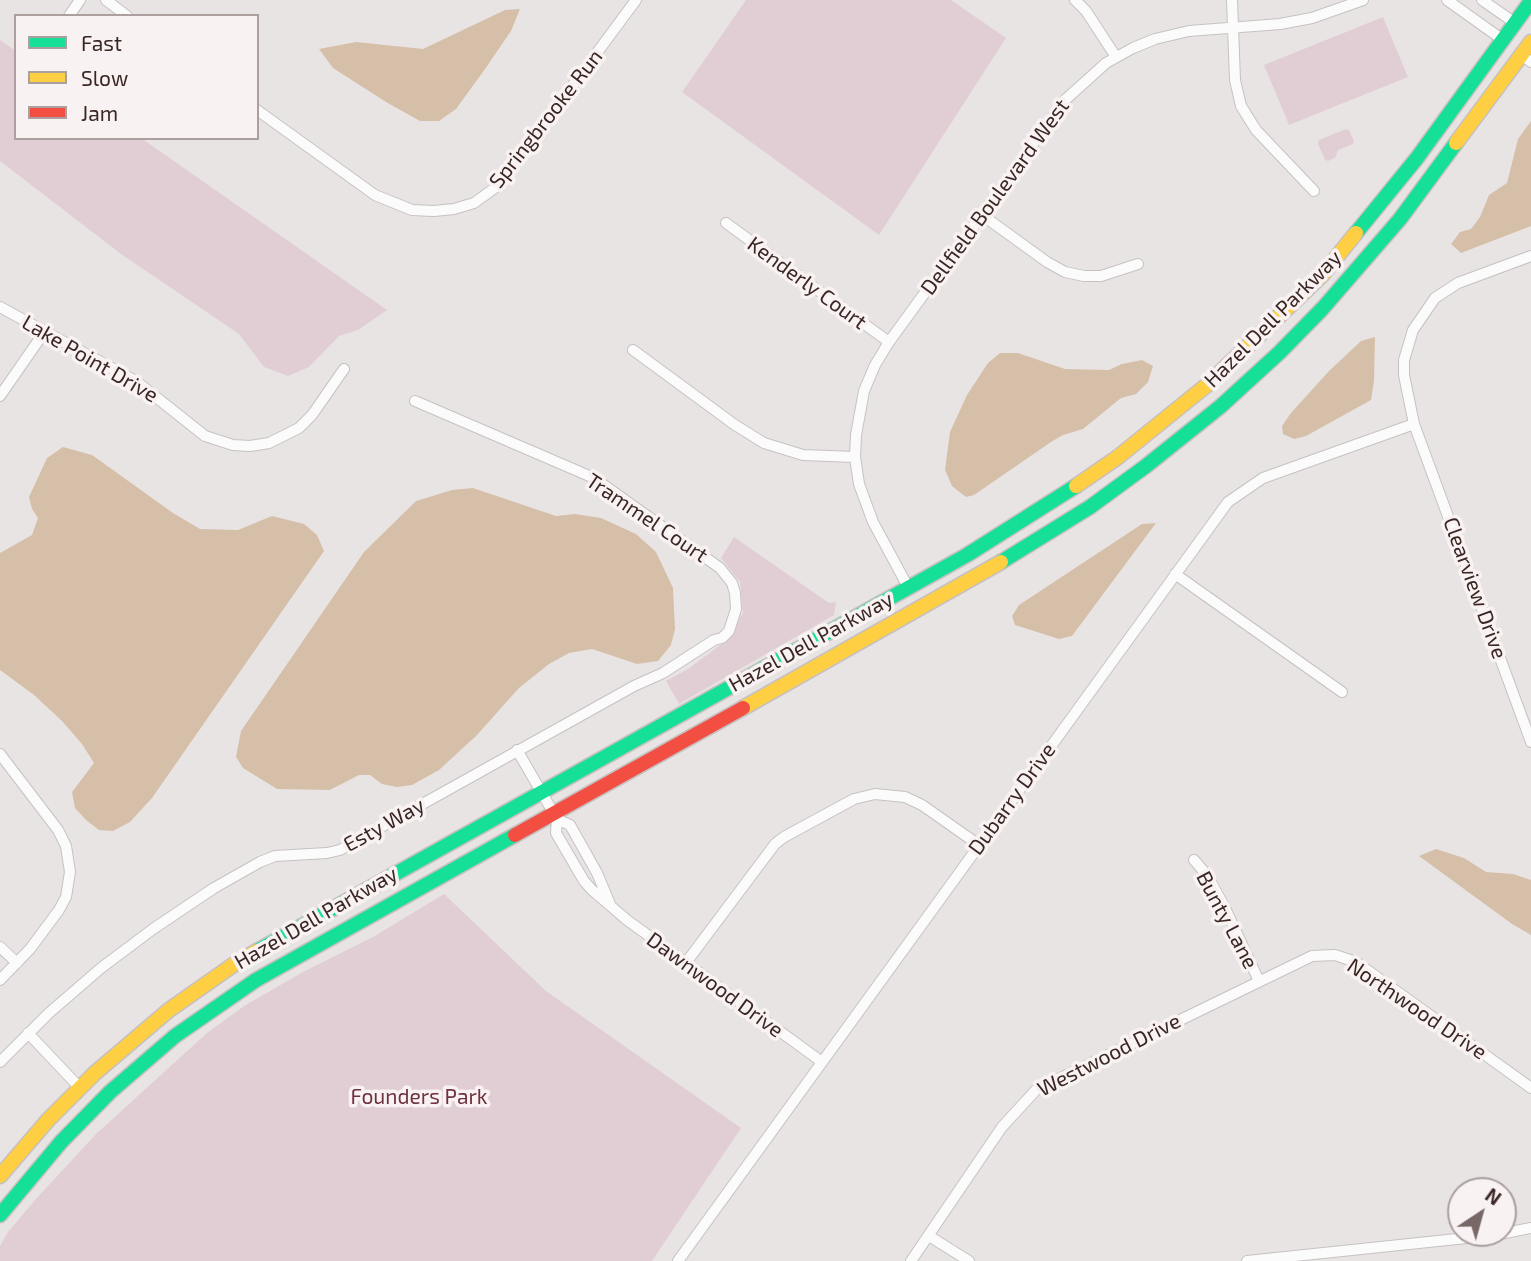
<!DOCTYPE html>
<html>
<head>
<meta charset="utf-8">
<style>
	body { margin:0 }
	#map { position:relative; width:1531px; height:1261px; overflow:hidden; background:#e9e4e4; font-family:"Exo 2",sans-serif }
	canvas { display:block }
	.legend { position:absolute; left:14px; top:14px; width:245px; height:126px; box-sizing:border-box; background:#f8f2f2; border:2px solid #aca09f; margin:0; padding:9px 12px; list-style:none; font-size:21px; color:#3a2623 }
	.legend li { display:flex; align-items:center; gap:14px; height:35px }
	.legend b { width:35px; border:2px solid #aca09f }
	.north { position:absolute; left:1447px; top:1177px; width:70px; height:70px; box-sizing:border-box; background:#f8f2f2; border:2px solid #aca09f; border-radius:50%; rotate:36deg; font-size:19px; font-weight:700; line-height:28px; text-align:center; color:#3a2623 }
	.north::after { content:''; display:block; margin:auto; width:24px; height:32px; background:#776867; clip-path:polygon(50% 0,100% 100%,50% 72%,0 100%) }
</style>
</head>
<body>
<div id="map">
<canvas width="1531" height="1261"></canvas>
<ul class="legend">
<li><b style="height:9px;background:#16e098"></b>Fast</li>
<li><b style="height:9px;background:#ffcf43"></b>Slow</li>
<li><b style="height:9px;background:#f24e42"></b>Jam</li>
</ul>
<div class="north">N</div>
</div>
<script>
const ctx = document.querySelector('canvas').getContext('2d');
ctx.lineJoin = 'round';
function paint(path, color) { ctx.fillStyle = color; ctx.fill(path, 'evenodd'); }
const poly = rows => new Path2D(rows.map(r => 'M' + r).join(''));
function stroke(path, color, width, dash) { ctx.strokeStyle = color; ctx.lineWidth = width; ctx.lineCap = dash ? 'butt' : 'round'; ctx.setLineDash(dash || []); ctx.stroke(path); }
function write(font, color, halo, rows, align = 'center') {
  ctx.font = font + ' "Exo 2",sans-serif'; ctx.lineWidth = 7; ctx.setLineDash([]); ctx.textBaseline = 'middle'; ctx.strokeStyle = halo; ctx.fillStyle = color; for (const [text, x, y, turn = 0] of rows) {
    ctx.save(); ctx.translate(x, y); ctx.rotate((+turn || 0) * Math.PI / 180); ctx.textAlign = isNaN(turn) ? turn : align; if (halo) ctx.strokeText(text, 0, 0); ctx.fillText(text, 0, 0); ctx.restore();
  }
}
paint(poly([
	[746,0,951,0,1006,38,879,235,682,92],
	[1383,17,1408,77,1289,125,1264,65],
	[0,40,16,51,16,138,141,138,387,310,358,330,339,336,309,367,288,376,264,367,239,334,121,254,0,161],
	[1346,129,1349,130,1354,141,1353,144,1338,150,1335,158,1328,161,1325,160,1318,144,1319,140],
	[734,537,829,603,836,602,834,615,679,704,666,681,688,669,723,643,743,613,740,582,721,558],
	[444,894,546,991,741,1128,652,1261,0,1261,0,1246,8,1232,35,1200,96,1134,207,1033,244,1006,303,972,373,937]
]), '#e1ced4');
paint(poly([
	[520,9,511,31,485,69,456,109,439,121,420,121,386,102,333,68,319,49,356,42,423,49,505,10],
	[1531,121,1531,226,1461,253,1451,244,1460,232,1471,229,1480,217,1489,195,1507,183,1518,139],
	[1375,337,1374,381,1371,400,1306,436,1294,439,1283,434,1282,426,1291,413,1329,371,1361,341],
	[1000,353,1018,353,1065,369,1109,370,1122,364,1142,360,1153,366,1148,382,1136,394,1121,398,1083,429,1063,435,1051,442,974,495,966,497,952,486,945,470,950,432,967,395,988,363],
	[63,447,92,455,173,513,200,529,238,530,272,516,304,524,317,535,324,551,152,798,130,822,113,831,99,830,86,820,75,808,72,792,94,763,82,744,62,721,34,695,0,670,0,553,32,535,38,518,32,509,29,497,47,458],
	[473,488,556,516,575,514,601,518,636,534,656,552,673,588,675,629,671,645,658,661,637,664,592,649,569,653,549,664,519,688,477,735,439,770,412,785,397,787,382,784,370,775,359,775,330,790,277,789,243,768,236,757,241,731,364,552,416,501,452,490],
	[1156,523,1072,636,1059,639,1015,625,1012,616,1019,605,1142,524],
	[1436,849,1464,858,1486,872,1513,874,1531,880,1531,935,1512,924,1419,856]
]), '#d5bfa8');
const street = poly([
	[106,0,127,16],
	[1075,0,1086,11,1116,57],
	[1232,0,1235,80,1241,106,1256,130,1314,191],
	[1447,0,1503,40],
	[1482,0,1515,23],
	[69,16,80,0],
	[1522,55,1531,62],
	[257,110,375,195,412,210,434,211,454,209,474,203,499,185,636,0],
	[982,215,1047,262,1065,272,1084,276,1101,276,1138,264],
	[726,223,889,342],
	[1531,256,1458,283,1435,298,1413,330,1404,360,1404,375,1414,424,1531,742],
	[0,307,137,382,205,436,233,445,250,446,269,443,299,428,312,415,344,369],
	[633,350,735,425,764,443,803,455,855,457],
	[0,396,45,331],
	[1175,574,1342,692],
	[908,587,873,522,859,484,855,457,856,435,864,391,875,365,889,342,1065,100,1106,63,1133,48,1155,39,1189,31,1280,24,1312,18,1363,0],
	[517,750,557,819,556,833,584,881,592,890,627,920,822,1062],
	[0,754,58,830,66,846,70,872,66,897,59,910,30,949,0,980],
	[557,819,570,825,597,873,610,904],
	[1194,860,1207,875,1225,908,1259,981],
	[0,947,17,963],
	[685,964,775,844,784,837,854,799,875,794,905,797,922,805,979,845],
	[28,1033,79,1087],
	[0,1062,49,1013,101,968,153,929,214,888,260,862,275,856,327,853,340,850,634,686,663,673,714,640,722,638,729,631,736,609,735,593,732,583,720,568,594,478,415,401],
	[929,1236,969,1261],
	[678,1261,1228,502,1263,478,1414,424],
	[911,1261,1002,1127,1036,1090,1312,956,1335,955,1356,962,1531,1088],
	[1247,1261,1495,1235,1531,1228]
]);
const fast = poly([
	[1356,233,1417,158,1531,1],
	[1001,562,1090,507,1146,466,1221,406,1280,352,1323,308,1400,219,1456,143],
	[257,951,967,555,1076,486],
	[0,1215,61,1142,110,1092,175,1036,256,980,515,835]
]);
const slow = poly([
	[1456,143,1531,42],
	[1076,486,1118,457,1207,385,1323,274,1356,233],
	[743,708,1001,562],
	[0,1176,48,1120,95,1073,169,1010,236,963,257,951]
]);
const jam = poly([
	[515,835,743,708]
]);
stroke(street, '#c6c2c2', 12);
stroke(fast, '#c6c0c0', 17);
stroke(slow, '#c6c0c0', 17);
stroke(jam, '#c6c0c0', 17);
stroke(street, '#fcfbfb', 10);
stroke(fast, '#16e098', 14);
stroke(slow, '#ffcf43', 14);
stroke(jam, '#f24e42', 14);
write('21px', '#3a2623', '#f8f2f2', [
	["Springbrooke Run",546,119,-52],
	["Dellfield Boulevard West",995,197,-54],
	["Kenderly Court",807,283,36],
	["Hazel Dell Parkway",1273,319,-45],
	["Lake Point Drive",90,359,30],
	["Trammel Court",647,518,34],
	["Clearview Drive",1475,588,70],
	["Hazel Dell Parkway",811,642,-29],
	["Dubarry Drive",1012,799,-54],
	["Esty Way",384,825,-29],
	["Hazel Dell Parkway",316,918,-30],
	["Bunty Lane",1227,920,62],
	["Dawnwood Drive",715,985,36],
	["Northwood Drive",1417,1009,34],
	["Westwood Drive",1109,1055,-27]
]);
write('21px', '#6e313f', '#f8f2f2', [
	["Founders Park",419,1097]
]);
</script>
</body>
</html>
